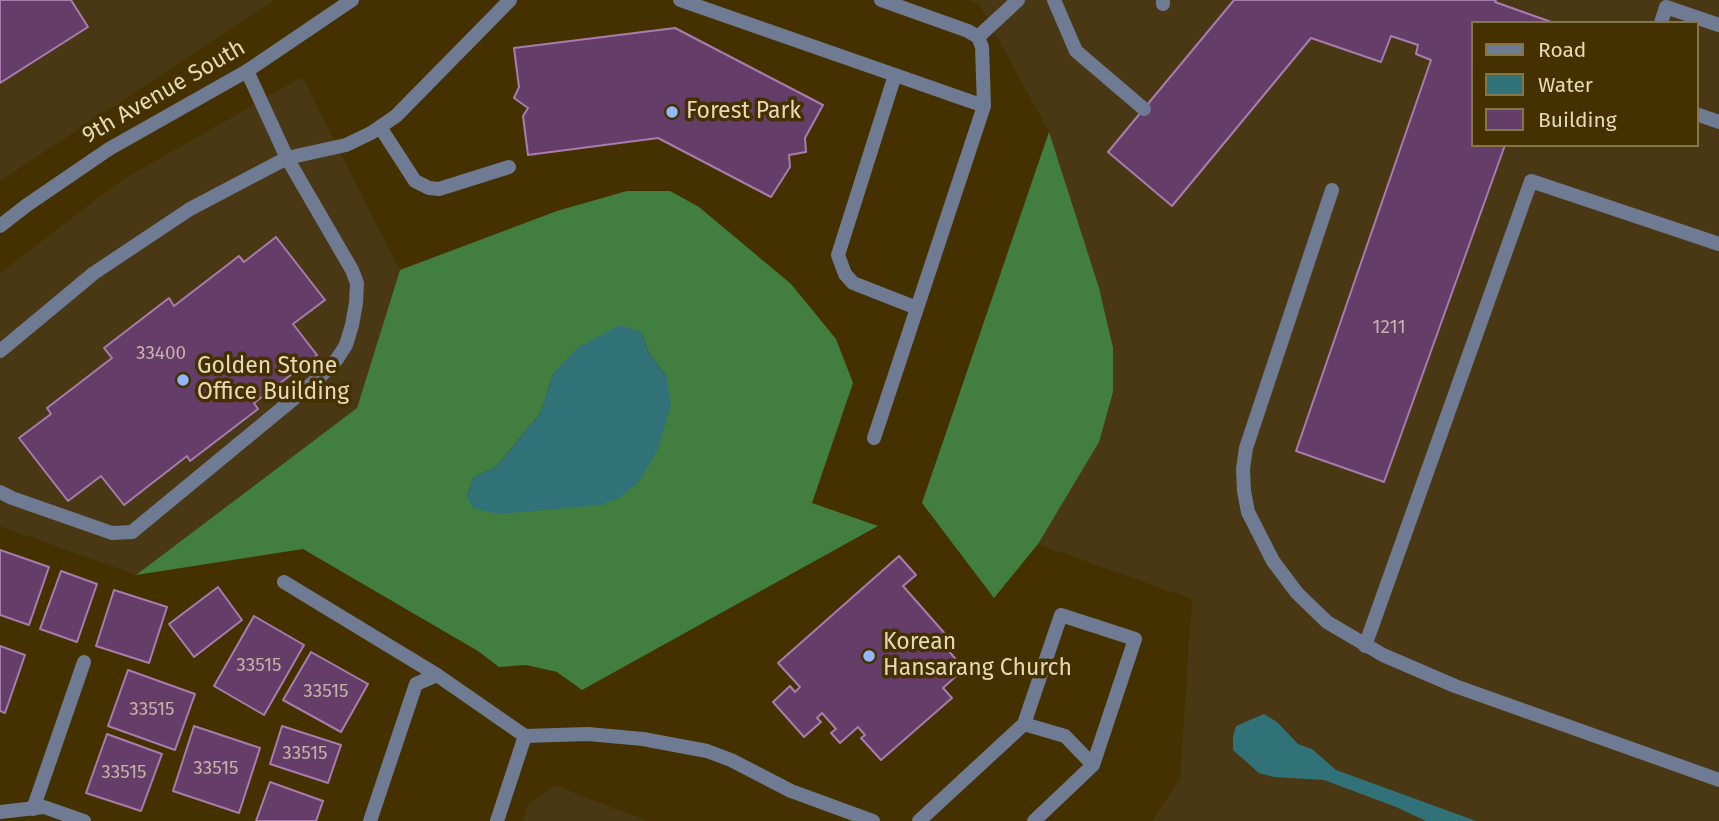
<!DOCTYPE html>
<html>
<head>
<meta charset="utf-8">
<style>
	body { margin:0 }
	#map { position:relative; width:1719px; height:821px; overflow:hidden; background:#453100; font-family:"Fira Sans",sans-serif }
	canvas { display:block }
	.legend { position:absolute; left:1471px; top:21px; width:228px; height:126px; box-sizing:border-box; background:#453100; border:2px solid #86744a; margin:0; padding:9px 12px; list-style:none; font-size:21px; color:#e8d8ba }
	.legend li { display:flex; align-items:center; gap:14px; height:35px }
	.legend b { width:35px; border:2px solid #86744a }
</style>
</head>
<body>
<div id="map">
<canvas width="1719" height="821"></canvas>
<ul class="legend">
<li><b style="height:9px;background:#6f7b93"></b>Road</li>
<li><b style="height:19px;background:#307278"></b>Water</li>
<li><b style="height:19px;background:#653d69"></b>Building</li>
</ul>
</div>
<script>
const ctx = document.querySelector('canvas').getContext('2d');
ctx.lineJoin = 'round';
function paint(path, color) { ctx.fillStyle = color; ctx.fill(path, 'evenodd'); }
const poly = rows => new Path2D(rows.map(r => 'M' + r).join(''));
function stroke(path, color, width, dash) { ctx.strokeStyle = color; ctx.lineWidth = width; ctx.lineCap = dash ? 'butt' : 'round'; ctx.setLineDash(dash || []); ctx.stroke(path); }
function write(font, color, halo, rows, align = 'center') {
  ctx.font = font + ' "Fira Sans",sans-serif'; ctx.lineWidth = 7; ctx.setLineDash([]); ctx.textBaseline = 'middle'; ctx.strokeStyle = halo; ctx.fillStyle = color; for (const [text, x, y, turn = 0] of rows) {
    ctx.save(); ctx.translate(x, y); ctx.rotate((+turn || 0) * Math.PI / 180); ctx.textAlign = isNaN(turn) ? turn : align; if (halo) ctx.strokeText(text, 0, 0); ctx.fillText(text, 0, 0); ctx.restore();
  }
}
paint(poly([
	[0,0,275,0,0,181],
	[968,0,1719,0,1719,821,1152,821,1180,779,1192,599,922,503,1049,132,979,4],
	[1472,23,1696,23,1696,145,1472,145],
	[302,77,400,270,357,408,136,575,0,526,0,273,122,180],
	[554,785,647,821,523,821,528,805]
]), '#493813');
paint(poly([
	[1049,132,1099,288,1113,348,1113,392,1099,442,1038,544,994,598,922,503],
	[627,191,670,191,699,207,791,284,836,339,853,383,812,503,878,526,582,690,557,672,526,665,499,667,478,651,303,549,136,575,357,408,400,270,557,211],
	[641,332,648,351,666,376,467,497,473,478,497,466,541,412,553,374]
]), '#417e40');
paint(poly([
	[620,325,641,332,648,351,666,376,671,404,658,449,639,482,619,498,601,505,498,514,473,508,467,497,473,478,497,466,541,412,553,374,577,348],
	[1264,714,1277,722,1298,744,1312,749,1336,770,1476,821,1426,821,1396,807,1324,780,1274,777,1259,773,1233,750,1233,737,1236,726]
]), '#307278');
const building = poly([
	[0,0,71,0,88,27,0,83,0,0],
	[1234,0,1496,0,1495,2,1554,23,1472,23,1472,145,1505,145,1384,482,1296,451,1431,60,1416,54,1418,45,1391,36,1381,62,1311,38,1172,206,1108,152,1234,0],
	[675,28,823,105,805,138,806,152,789,155,790,167,771,197,658,138,528,155,523,116,528,108,514,98,519,87,514,48,675,28],
	[276,237,325,300,293,324,317,355,254,403,258,409,190,461,187,456,124,505,101,476,68,501,19,438,51,414,47,408,112,358,104,348,169,298,174,306,239,256,244,262,276,237],
	[0,550,49,567,29,625,0,615,0,550],
	[899,556,916,575,903,586,954,644,948,650,964,669,943,688,952,698,881,760,861,738,865,735,858,727,840,743,831,733,836,729,822,713,817,718,821,722,804,737,773,702,790,686,795,692,800,687,778,663,899,556],
	[61,571,97,584,77,642,40,629,61,571],
	[218,587,242,620,194,657,169,624,218,587],
	[114,590,167,607,149,663,96,646,114,590],
	[254,616,304,645,264,715,214,686,254,616],
	[0,646,25,655,5,713,0,711,0,646],
	[311,652,368,684,341,732,283,700,311,652],
	[128,670,195,694,175,750,108,726,128,670],
	[194,726,260,748,239,813,173,791,194,726],
	[282,726,341,745,328,783,270,764,282,726],
	[107,734,162,754,141,811,86,793,107,734],
	[270,782,323,801,316,821,256,821,270,782]
]);
paint(building, '#653d69');
stroke(building, '#a87cad', 2);
stroke(poly([
	[680,0,984,106],
	[1054,0,1076,51,1144,109],
	[1163,0,1163,4],
	[1661,23,1666,7,1719,25],
	[978,37,1018,0],
	[895,75,838,255,845,274,853,283,917,308],
	[1696,114,1719,122],
	[380,127,415,181,429,188,439,189,509,167],
	[1332,190,1246,448,1243,469,1244,491,1248,512,1273,561,1297,593,1327,622,1383,655,1455,686,1719,780],
	[0,351,94,273,190,209,287,158,346,145,371,133,396,116,510,0],
	[874,438,984,106,982,47,978,37,968,31,881,0],
	[0,492,12,498,112,533,132,532,320,377,337,359,346,345,352,325,356,303,357,283,352,270,287,158,247,71],
	[284,582,437,675],
	[1365,646,1531,181,1719,244],
	[1024,724,1065,736,1093,765],
	[33,809,84,662],
	[0,812,44,807,84,821],
	[370,821,416,684,437,675,525,736,588,734,643,739,707,751,731,760,791,791,873,821],
	[919,821,1024,724,1061,615,1135,639,1093,765,1034,821]
]), '#6f7b93', 14);
stroke(poly([
	[0,226,27,205,109,149,247,71,352,0],
	[497,821,525,736]
]), '#6f7b93', 14);
for (const [x, y, r, color] of [
	[672,112,7,"#93b7fd"],
	[183,380,7,"#93b7fd"],
	[869,656,7,"#93b7fd"]
]) { const dot = new Path2D(); dot.arc(x, y, r, 0, 2 * Math.PI); ctx.fillStyle = color; ctx.fill(dot); stroke(dot, '#453100', 2.5); }
write('19px', '#c7b1a6', null, [
	["1211",1389,328],
	["33400",161,354],
	["33515",259,666],
	["33515",326,692],
	["33515",152,710],
	["33515",305,754],
	["33515",216,769],
	["33515",124,773]
]);
write('23px', '#e8d8ba', '#453100', [
	["9th Avenue South",164,92,-30]
]);
write('23px', '#e8d8ba', '#453100', [
	["Forest Park",686,112],
	["Golden Stone",197,367],
	["Office Building",197,393],
	["Korean",883,643],
	["Hansarang Church",883,669]
], 'left');
</script>
</body>
</html>
